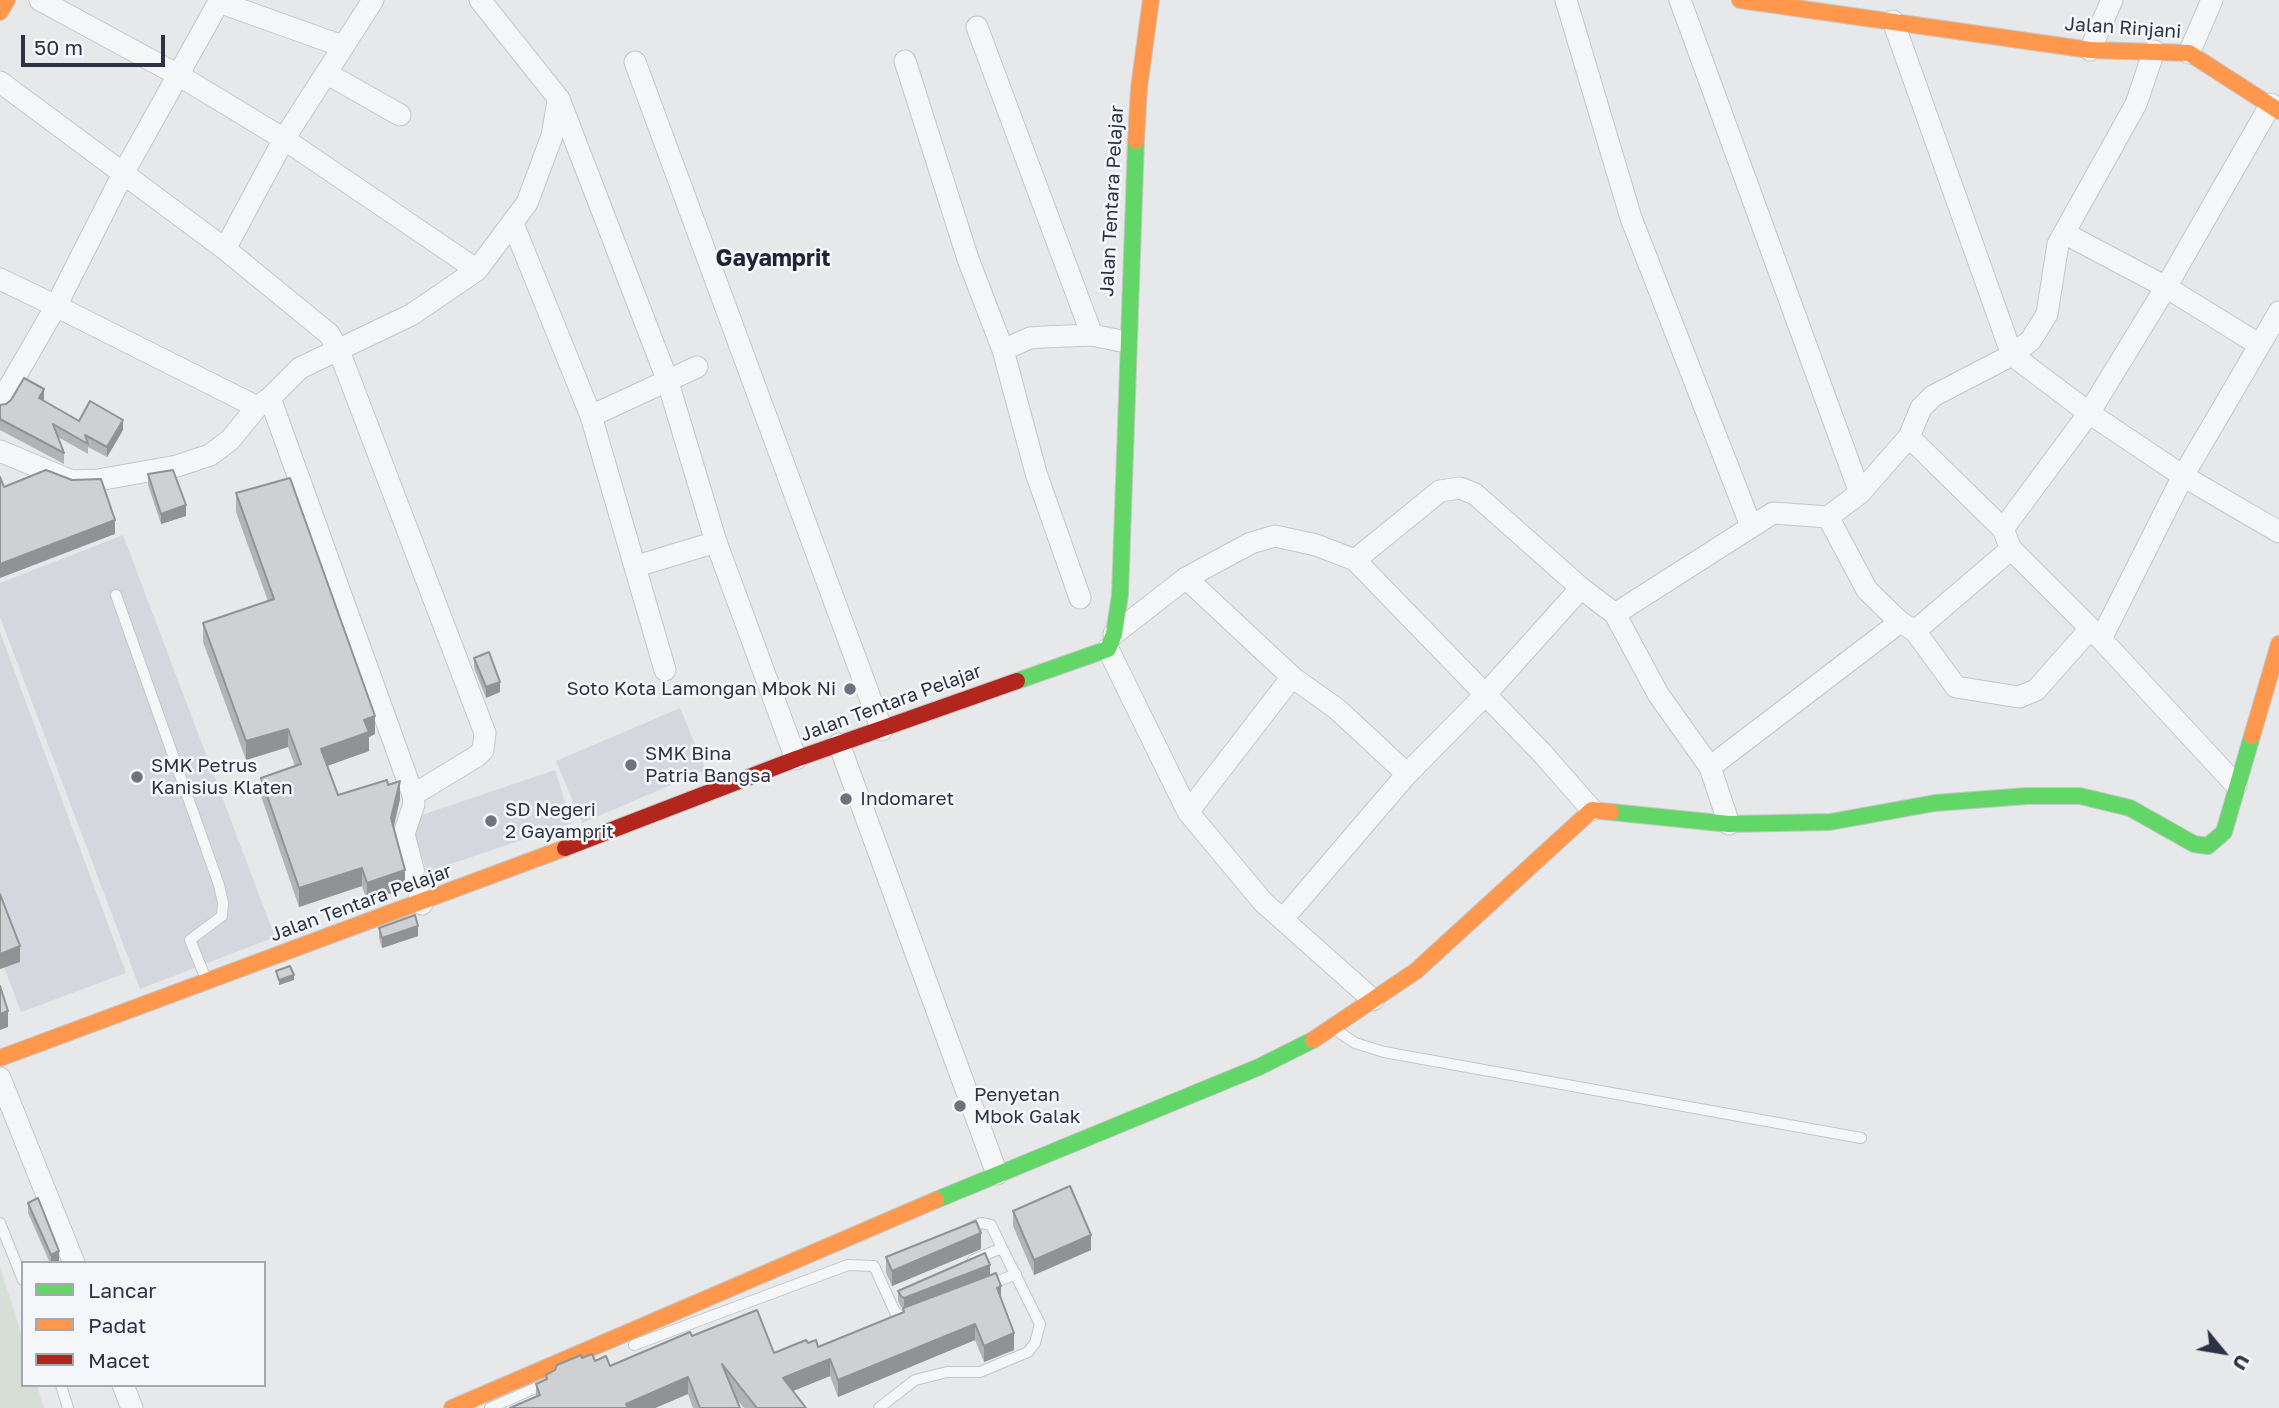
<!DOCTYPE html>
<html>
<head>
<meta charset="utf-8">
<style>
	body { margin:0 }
	#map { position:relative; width:2279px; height:1408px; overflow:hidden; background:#e6e8ea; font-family:"Golos Text",sans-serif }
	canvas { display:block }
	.legend { position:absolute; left:21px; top:1261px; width:245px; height:126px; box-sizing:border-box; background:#f4f6f9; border:2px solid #a4a8b1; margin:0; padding:9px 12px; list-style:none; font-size:21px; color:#2b3445 }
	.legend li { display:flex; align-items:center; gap:14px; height:35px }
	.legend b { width:35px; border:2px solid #a4a8b1 }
	.north { position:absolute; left:2188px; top:1317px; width:70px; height:70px; -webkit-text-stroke:5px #f4f6f9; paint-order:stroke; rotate:120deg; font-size:19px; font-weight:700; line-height:28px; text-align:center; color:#2b3445 }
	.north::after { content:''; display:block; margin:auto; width:24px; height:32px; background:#2b3445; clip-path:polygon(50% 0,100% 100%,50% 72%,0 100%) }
	.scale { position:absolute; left:21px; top:35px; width:144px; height:32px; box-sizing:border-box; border:4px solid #2b3445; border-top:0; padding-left:9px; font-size:21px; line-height:24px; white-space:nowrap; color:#2b3445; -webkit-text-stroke:5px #f4f6f9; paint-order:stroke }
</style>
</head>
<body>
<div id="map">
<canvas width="2279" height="1408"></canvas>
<ul class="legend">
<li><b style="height:9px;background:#63d668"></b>Lancar</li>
<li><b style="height:9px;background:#ff974d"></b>Padat</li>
<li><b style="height:9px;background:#b3261e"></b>Macet</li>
</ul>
<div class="north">U</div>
<div class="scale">50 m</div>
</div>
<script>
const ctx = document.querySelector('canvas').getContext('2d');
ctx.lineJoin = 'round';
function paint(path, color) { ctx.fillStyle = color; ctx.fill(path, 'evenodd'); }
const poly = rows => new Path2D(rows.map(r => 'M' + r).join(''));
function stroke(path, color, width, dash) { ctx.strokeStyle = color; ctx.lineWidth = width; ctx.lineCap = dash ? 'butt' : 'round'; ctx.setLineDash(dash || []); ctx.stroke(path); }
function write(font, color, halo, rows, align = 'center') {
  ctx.font = font + ' "Golos Text",sans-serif'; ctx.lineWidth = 5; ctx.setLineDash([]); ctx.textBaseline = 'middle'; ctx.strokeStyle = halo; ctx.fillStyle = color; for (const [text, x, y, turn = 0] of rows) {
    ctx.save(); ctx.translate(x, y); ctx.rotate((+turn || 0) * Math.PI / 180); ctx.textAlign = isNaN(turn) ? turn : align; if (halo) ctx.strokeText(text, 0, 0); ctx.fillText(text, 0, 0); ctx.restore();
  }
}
paint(poly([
	[123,535,275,937,140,989,0,617,0,583],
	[0,632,126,973,21,1012,0,956],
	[680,708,706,770,582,823,556,761],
	[555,770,572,823,427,872,410,819]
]), '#d4d7dd');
paint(poly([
	[0,1267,23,1339,23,1385,37,1385,44,1408,0,1408]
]), '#d6ded6');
const lane = poly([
	[116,595,219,885,223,903,222,916,190,940,206,979],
	[1336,1030,1355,1043,1384,1052,1861,1138],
	[0,1223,23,1280],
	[966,1230,981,1223,991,1225,1002,1248],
	[986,1286,1016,1274],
	[634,1345,848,1265,874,1266,895,1312,903,1317,909,1316],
	[61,1385,68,1408],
	[490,1408,549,1382],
	[879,1408,915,1380,947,1372,980,1372,1028,1352,1035,1343,1040,1324,1002,1248,973,1260]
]);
const street = poly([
	[40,0,180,76,284,139,477,270],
	[480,0,559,99,667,379,716,542,796,759],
	[1566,0,1631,218,1751,526],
	[1680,0,1860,493],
	[219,2,342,46],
	[1893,21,2012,355,2089,413,2183,476,2279,532],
	[977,27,1092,335],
	[2090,50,2112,0],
	[2189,53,2212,0],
	[905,61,968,259,1003,350,1036,473,1080,598],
	[635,62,882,730],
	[326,73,400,115],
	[0,82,225,249,329,334,339,351,485,733,483,750,477,756,413,795],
	[513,224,591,416,665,670],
	[2064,233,2166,287,2258,344],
	[225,249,284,139,373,0],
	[0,279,56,306,124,172,220,0],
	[1003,350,1030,338,1043,337,1092,335,1126,342],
	[270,398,413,795,414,804,404,834,422,904],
	[0,403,56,306,257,407],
	[591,416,697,367],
	[1909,437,2003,529,2011,549,2101,639,2236,785],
	[0,451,72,481,98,480,177,466,210,455,230,440,257,407,270,398,300,368,411,315,477,270,527,203,552,136,558,101],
	[1828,517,1867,590,1900,622,1915,631,1956,687,2019,697,2036,690,2090,629],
	[2003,529,2089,413,2166,287,2271,104],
	[1355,560,1542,753,1592,810],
	[637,566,716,542],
	[1186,578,1292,677,1337,709,1407,774],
	[1615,614,1658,694,1710,767,1729,824],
	[1915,631,2011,549],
	[1114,634,1186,578,1251,543,1275,536,1316,545,1355,560,1440,491,1460,488,1475,494,1581,588,1615,614,1773,513,1828,517,1860,493,1909,437,1921,408,1933,396,2012,355,2031,340,2047,314,2058,244,2136,104,2154,51],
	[2101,639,2183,476,2279,312],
	[1108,649,1188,812,1263,902,1373,1000],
	[839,744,997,1174],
	[1710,767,1900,622],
	[1188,812,1292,677],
	[1283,919,1407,774,1484,696,1581,588],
	[0,1078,74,1263],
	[123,1385,132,1408]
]);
const fast = poly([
	[1017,681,1108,649,1114,634,1120,595,1136,141],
	[1611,812,1729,824,1830,822,1935,803,2027,796,2080,796,2130,808,2194,844,2208,846,2224,832,2252,736],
	[936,1200,1259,1067,1313,1040]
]);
const slow = poly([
	[1740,0,2090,50,2189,53,2279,111],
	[0,12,7,0],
	[1136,141,1139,88,1151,0],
	[2252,736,2279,644],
	[1313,1040,1416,971,1592,810,1611,812],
	[0,1058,565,848],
	[452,1408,936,1200]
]);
const jam = poly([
	[565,848,796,759,1017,681]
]);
stroke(lane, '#c4c6c8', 12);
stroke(street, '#c4c6c8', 23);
stroke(fast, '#c4c6c8', 18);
stroke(slow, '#c4c6c8', 18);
stroke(jam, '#c4c6c8', 18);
stroke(lane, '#f5f6f7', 10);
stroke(street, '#f5f6f7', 21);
stroke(fast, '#63d668', 16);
stroke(slow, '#ff974d', 16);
stroke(jam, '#b3261e', 16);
paint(poly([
	[44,399,43,401,79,421,123,430,107,457,88,447,88,454,58,437,64,453,64,464,0,430,0,405,6,404,11,400],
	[148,474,186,516,161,524,148,485],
	[236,493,375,734,369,737,369,751,327,766,338,795,388,785,400,799,394,827,405,889,367,901,362,886,299,907,261,796,261,778,295,766,288,747,246,760,203,642,203,623,268,601,236,512],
	[474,658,500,692,486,698,474,668],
	[379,928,418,936,382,948,379,938],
	[28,1203,59,1261,55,1263,50,1263,28,1213],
	[1013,1211,1091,1250,1034,1275,1013,1226],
	[981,1249,892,1286,886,1273,886,1257],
	[990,1275,1001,1298,1014,1350,984,1362,975,1340,838,1397,830,1376,793,1391,806,1408,744,1408,736,1398,740,1408,693,1408,688,1394,655,1408,510,1408,536,1397,536,1384,546,1379,546,1375,582,1358,595,1361,610,1366,692,1336,774,1353,808,1343,818,1347,903,1312,903,1308,901,1307,898,1301,898,1291]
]), '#b1b3b5');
paint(poly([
	[44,389,44,399,39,409,39,398],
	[123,420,123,430,107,457,107,447],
	[186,505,186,516,161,524,161,514],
	[115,520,115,534,0,578,0,564],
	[500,682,500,692,486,698,486,687],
	[375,716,375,734,369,737,369,751,321,768,321,749,364,720],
	[288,729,288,747,246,760,246,741],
	[400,781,400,799,391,837,391,818],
	[362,868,362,886,299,907,299,888],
	[405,870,405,889,367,901,367,883],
	[418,926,418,936,382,948,382,938],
	[20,946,20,962,0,969,0,954],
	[294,975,294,980,279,985,279,980],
	[8,1011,8,1027,0,1030,0,1014],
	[981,1233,981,1249,892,1286,892,1271],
	[1091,1235,1091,1250,1034,1275,1034,1260],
	[59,1251,59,1261,55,1263,51,1263,51,1255],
	[990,1265,990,1275,904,1308,904,1298],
	[1001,1286,1001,1302,997,1288],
	[975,1324,975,1340,838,1397,838,1380],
	[1014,1333,1014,1350,984,1362,984,1346],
	[830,1359,830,1376,783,1395,783,1378],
	[688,1377,688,1394,655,1408,626,1408,626,1404]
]), '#909294');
const building = poly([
	[24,378,44,389,39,398,79,421,90,401,123,420,107,447,85,435,88,444,53,424,64,453,0,419,0,405,6,404,11,400,24,378],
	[46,470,72,480,101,479,115,520,0,564,0,477,4,487,46,470],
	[173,470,186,505,161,514,148,474,173,470],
	[290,478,375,716,364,720,369,732,321,749,338,795,387,780,388,785,400,781,391,818,405,870,367,883,362,868,299,888,261,778,301,764,288,729,246,741,203,623,274,599,236,493,290,478],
	[489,652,500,682,486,687,474,658,489,652],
	[0,894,20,946,0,954,0,894],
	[415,915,418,926,382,938,379,928,415,915],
	[290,966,294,975,279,980,276,971,290,966],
	[0,986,8,1011,0,1014,0,986],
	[1070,1186,1091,1235,1034,1260,1013,1211,1070,1186],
	[38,1198,59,1251,51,1255,28,1203,38,1198],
	[976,1221,981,1233,892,1271,886,1257,976,1221],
	[985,1253,990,1265,904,1298,901,1296,898,1291,985,1253],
	[996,1273,1001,1286,997,1288,1014,1333,984,1346,975,1324,838,1380,830,1359,783,1378,806,1408,757,1408,722,1364,740,1408,700,1408,688,1377,626,1404,628,1408,510,1408,540,1395,536,1384,547,1379,546,1375,555,1370,557,1365,581,1355,582,1358,592,1354,595,1361,606,1356,610,1366,690,1332,692,1336,757,1310,774,1353,806,1340,808,1343,816,1340,818,1347,904,1312,903,1308,996,1273]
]);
paint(building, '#ced0d3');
stroke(building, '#909294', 2);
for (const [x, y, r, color] of [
	[850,689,7,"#6c737f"],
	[631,765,7,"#6c737f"],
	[137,777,7,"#6c737f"],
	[846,799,7,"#6c737f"],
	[491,821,7,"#6c737f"],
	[960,1106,7,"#6c737f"]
]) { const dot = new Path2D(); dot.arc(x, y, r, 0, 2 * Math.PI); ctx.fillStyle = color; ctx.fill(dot); stroke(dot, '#f4f6f9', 2.5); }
write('19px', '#2b3445', '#f4f6f9', [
	["Jalan Rinjani",2123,28,4],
	["Jalan Tentara Pelajar",1112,201,-87],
	["Jalan Tentara Pelajar",891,703,-20],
	["Jalan Tentara Pelajar",361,903,-20]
]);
write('19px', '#2b3445', '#f4f6f9', [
	["Soto Kota Lamongan Mbok Ni",836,689,"right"],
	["SMK Bina",645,754],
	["Patria Bangsa",645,776],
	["SMK Petrus",151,766],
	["Kanisius Klaten",151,788],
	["Indomaret",860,799],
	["SD Negeri",505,810],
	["2 Gayamprit",505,832],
	["Penyetan",974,1095],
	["Mbok Galak",974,1117]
], 'left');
write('bold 23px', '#1d2536', '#f4f6f9', [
	["Gayamprit",773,259]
]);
</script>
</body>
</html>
